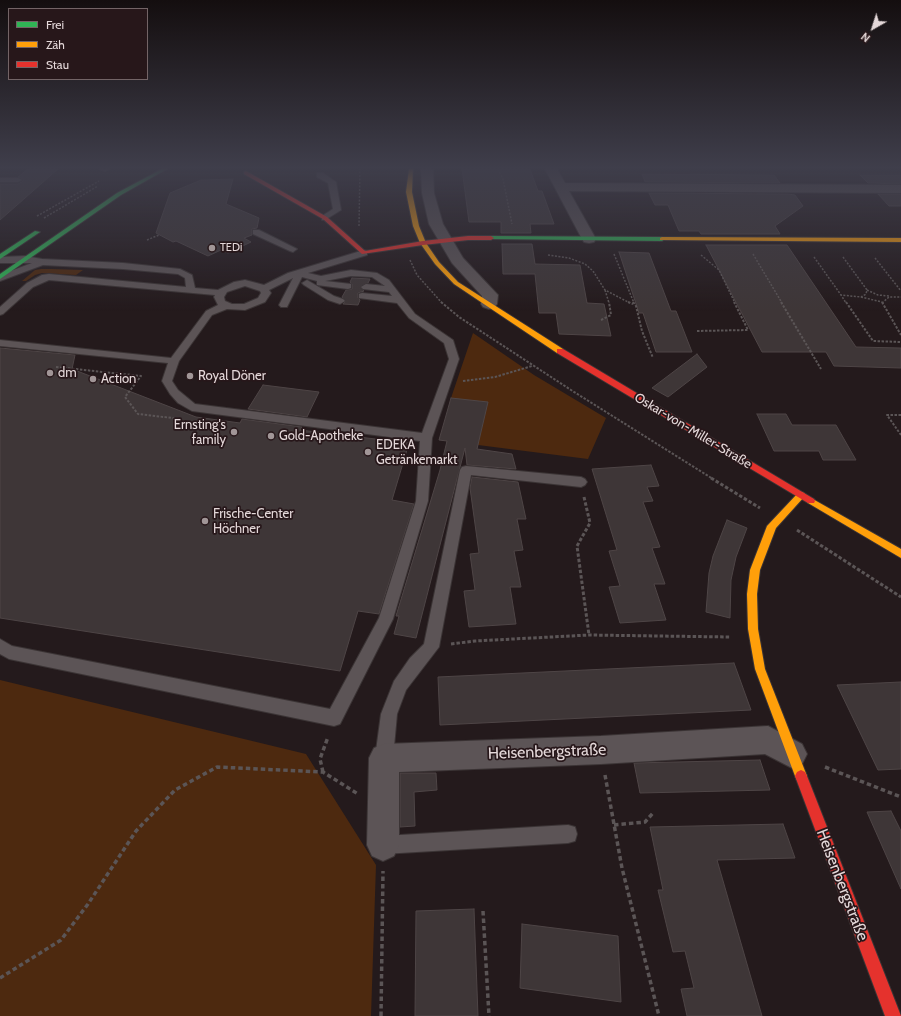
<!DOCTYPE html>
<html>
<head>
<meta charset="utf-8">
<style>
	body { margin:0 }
	#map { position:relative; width:901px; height:1016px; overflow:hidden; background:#241a1c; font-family:Cabin,sans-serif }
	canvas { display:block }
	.legend { position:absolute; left:8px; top:8px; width:140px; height:72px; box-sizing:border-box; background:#27171a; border:1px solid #736466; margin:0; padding:5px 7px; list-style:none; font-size:12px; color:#e4d8d9 }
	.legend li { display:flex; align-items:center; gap:8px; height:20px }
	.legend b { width:20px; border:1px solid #736466 }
	.north { position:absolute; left:853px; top:8px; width:40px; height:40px; -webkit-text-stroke:3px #27171a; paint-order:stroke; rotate:219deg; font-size:11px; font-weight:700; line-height:16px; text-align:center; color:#e4d8d9 }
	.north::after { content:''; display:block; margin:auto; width:14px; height:18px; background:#e4d8d9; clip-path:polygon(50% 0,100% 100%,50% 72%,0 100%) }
</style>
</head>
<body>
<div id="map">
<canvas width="901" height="1016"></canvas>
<ul class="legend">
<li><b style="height:5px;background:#30b455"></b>Frei</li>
<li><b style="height:5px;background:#ff9f0a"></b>Zäh</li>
<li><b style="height:5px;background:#e5322d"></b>Stau</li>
</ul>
<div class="north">N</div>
</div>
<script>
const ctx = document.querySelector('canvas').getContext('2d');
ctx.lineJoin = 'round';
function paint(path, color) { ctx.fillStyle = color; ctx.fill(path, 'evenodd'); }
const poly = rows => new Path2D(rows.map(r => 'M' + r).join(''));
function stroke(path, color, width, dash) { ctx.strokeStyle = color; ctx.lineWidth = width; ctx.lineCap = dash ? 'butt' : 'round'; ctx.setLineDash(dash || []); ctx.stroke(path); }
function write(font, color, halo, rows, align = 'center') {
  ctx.font = font + ' Cabin,sans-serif'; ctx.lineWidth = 3.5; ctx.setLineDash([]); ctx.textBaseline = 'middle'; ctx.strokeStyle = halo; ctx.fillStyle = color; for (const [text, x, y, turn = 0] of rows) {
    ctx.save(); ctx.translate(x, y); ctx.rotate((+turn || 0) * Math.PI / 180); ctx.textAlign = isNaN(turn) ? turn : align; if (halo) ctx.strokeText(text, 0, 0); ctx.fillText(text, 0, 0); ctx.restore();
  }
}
paint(poly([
	[41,269,52,269,83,270,76,275,42,273,35,275,26,281,22,281,35,270],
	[473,333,534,375,606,418,588,459,478,445,451,398],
	[0,680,306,754,376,865,371,1016,0,1016]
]), '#4d290f');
const building = poly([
	[28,169,58,169,0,220,0,184,18,184,23,181,23,179,18,177,28,169],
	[462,169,530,169,538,191,542,191,554,224,530,224,531,233,501,233,501,222,469,222,462,169],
	[642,174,774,175,780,183,645,182,642,174],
	[860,175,901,175,901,184,868,183,860,175],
	[233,179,226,204,259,218,257,228,252,229,252,235,244,238,251,242,228,253,221,250,208,256,176,241,173,242,156,233,170,193,201,180,233,179],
	[649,193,788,194,795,195,803,206,775,226,780,234,701,234,699,231,679,231,668,205,655,205,649,193],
	[878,194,901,194,901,206,889,206,878,194],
	[502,244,532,244,535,264,580,265,587,303,604,304,611,336,559,334,556,313,539,313,535,274,503,274,502,244],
	[706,245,787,245,856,347,901,348,901,368,834,366,826,352,762,352,706,245],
	[619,252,649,253,671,311,676,311,692,352,656,352,643,313,639,313,619,252],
	[352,278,370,279,368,283,360,287,364,291,358,293,358,298,360,300,358,305,343,304,346,301,342,297,346,290,352,289,352,284,350,282,352,278],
	[0,348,75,355,72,369,196,417,240,423,242,419,302,427,300,430,409,443,392,500,414,504,379,614,358,611,340,671,0,618,0,348],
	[697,354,707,367,668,397,652,388,697,354],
	[263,385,319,392,307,417,248,409,263,385],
	[451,398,488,402,477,449,512,454,516,469,467,465,465,448,416,638,394,634,399,616,396,616,440,470,447,441,439,440,451,398],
	[757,414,786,414,792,425,836,425,856,460,823,460,819,451,774,451,757,414],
	[651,465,659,486,647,487,653,501,643,502,660,547,652,548,665,584,654,584,666,620,620,623,609,587,620,586,609,551,617,550,592,469,651,465],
	[472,477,518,482,526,519,517,519,523,550,514,551,521,587,510,587,516,624,469,627,464,591,475,590,470,554,479,553,470,488,472,477],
	[727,520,747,528,736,557,731,580,730,618,706,612,709,573,713,556,727,520],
	[734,663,751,710,440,725,438,677,734,663],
	[901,682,901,769,878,770,837,685,901,682],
	[760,760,770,790,640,793,634,763,760,760],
	[400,773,436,773,437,790,414,792,415,826,400,827,400,773],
	[891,811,901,831,901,889,867,812,891,811],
	[783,824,795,858,717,860,762,1016,687,1016,681,989,694,988,685,951,673,952,658,890,663,890,650,827,783,824],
	[474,909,478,1016,415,1016,416,911,474,909],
	[522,924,618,936,621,1002,520,988,522,924]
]);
paint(building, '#3e3637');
stroke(building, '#4e4546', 1);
const lane = poly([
	[100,169,109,169,105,171,100,169],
	[317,173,323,173,336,182,341,210,325,220,322,220,322,216,333,209,328,183,317,177,317,173],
	[0,178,18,178,22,180,18,182,0,182,0,178],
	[253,230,259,230,297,249,293,252,290,251,253,234,253,230],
	[364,250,367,251,367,255,308,273,321,276,351,270,377,273,389,280,415,314,453,340,459,359,432,438,428,501,393,619,340,724,334,726,9,659,0,654,0,639,12,646,330,709,379,618,416,501,420,441,192,411,178,403,170,394,162,381,168,363,0,346,0,340,171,358,206,311,218,305,214,297,215,295,49,280,33,287,3,314,0,315,0,307,27,283,42,275,49,274,186,287,185,278,178,274,123,269,43,265,0,281,0,275,32,263,0,263,0,257,25,256,42,259,123,263,180,269,192,275,195,288,218,290,234,282,245,280,264,285,288,273,364,250],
	[351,276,372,277,385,286,366,284,361,287,363,289,389,292,392,296,362,293,359,294,359,298,397,303,409,318,444,343,449,359,422,433,195,404,178,390,172,381,179,361,212,315,227,309,245,310,265,302,271,293,269,290,293,278,279,305,281,307,287,307,302,277,317,281,317,285,348,289,351,288,351,284,325,281,351,276],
	[245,286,260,291,261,293,258,298,244,304,232,304,225,301,224,297,227,292,245,286],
	[307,280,334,296,343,299,345,301,340,304,328,300,304,285,302,283,307,280],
	[466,466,581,477,585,479,587,482,585,485,581,487,471,475,439,647,406,690,397,714,393,758,390,764,384,767,378,764,375,758,381,714,394,681,410,658,424,644,460,470,462,467,466,466],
	[568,825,575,827,577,834,575,841,568,843,383,854,376,852,374,845,376,838,383,836,568,825]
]);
const street = poly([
	[421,169,433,169,434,193,443,224,463,258,498,295,497,304,495,307,489,309,483,307,481,304,482,296,452,263,429,224,422,193,421,169],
	[545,169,557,169,565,183,901,185,901,193,569,191,596,239,594,242,589,243,584,242,582,239,545,169],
	[768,726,802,744,807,754,802,764,792,768,765,754,601,764,399,772,399,845,394,856,383,861,372,856,367,845,369,758,374,748,384,744,601,736,768,726]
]);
const fast = poly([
	[162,169,167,169,121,195,0,279,0,274,117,193,162,169],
	[35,231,40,232,0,259,0,254,35,231],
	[491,236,662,237,665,239,662,241,489,239,488,238,491,236]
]);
const slow = poly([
	[409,169,413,169,412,192,419,226,426,243,439,262,458,282,563,349,563,353,557,353,454,284,435,264,420,243,413,226,406,192,409,169],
	[662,237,901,238,901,242,660,240,660,238,662,237],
	[801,492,804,493,805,495,804,497,776,528,760,570,757,594,758,629,765,669,807,776,805,780,801,782,797,780,795,776,755,669,748,629,747,594,750,570,767,526,798,493,801,492],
	[811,498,901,549,901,558,808,503,807,501,811,498]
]);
const jam = poly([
	[246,171,327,217,365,251,423,241,468,236,491,236,494,238,491,240,468,240,423,245,362,254,323,219,244,174,244,172,246,171],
	[557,349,563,349,814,499,815,501,814,503,808,503,557,353,557,349],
	[801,770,805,772,807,776,901,1016,885,1016,795,776,797,772,801,770]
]);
stroke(lane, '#3b3435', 2);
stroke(street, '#3b3435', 2);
stroke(fast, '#3b3435', 2);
stroke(slow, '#3b3435', 2);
stroke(jam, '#3b3435', 2);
stroke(poly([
	[498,169,503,179,512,224],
	[37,216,99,181],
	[44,218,98,186],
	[359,226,360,169],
	[147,240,159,235],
	[614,254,634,303],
	[753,254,782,303],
	[548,255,569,258,585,264,593,271,605,290,630,303],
	[701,255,719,270,735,303],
	[814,257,841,295],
	[843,257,867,290,866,294,861,297,841,295,846,303],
	[875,258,901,291],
	[410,260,417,275,442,303],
	[605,290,609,303],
	[867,290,878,295,889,296],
	[861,297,882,302],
	[882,303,889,297,901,297]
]), '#5b5556', 1.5, [2, 1.5]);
stroke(poly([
	[441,302,459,317,571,390,713,479],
	[628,302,633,304],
	[633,302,636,306,642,331,653,358],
	[781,302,821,369],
	[846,302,873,341,901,342],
	[882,302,901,335],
	[601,320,611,315,609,302],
	[697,331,748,330,734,302],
	[56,367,141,376,125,397,138,414,181,419],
	[463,381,495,377,532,366],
	[901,415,887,415,901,435]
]), '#5b5556', 2, [2.5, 1.5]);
stroke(poly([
	[711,478,760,508],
	[584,497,590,523,577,546,589,635],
	[797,530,901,597],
	[451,644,475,641,589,635,730,637]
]), '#5b5556', 3, [3.5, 2]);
stroke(poly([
	[825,767,901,797],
	[323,772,320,759,328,737],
	[605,775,622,868,659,1016],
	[614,825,645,822,653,813],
	[483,911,489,1016],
	[0,978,61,940,88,904,136,831,175,790,217,767,323,772,358,794],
	[381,1016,383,871]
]), '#5b5556', 3.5, [4.5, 3]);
paint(lane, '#5c5456');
paint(street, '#5c5456');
paint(fast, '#30b455');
paint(slow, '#ff9f0a');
paint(jam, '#e5322d');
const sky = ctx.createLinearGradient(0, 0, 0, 311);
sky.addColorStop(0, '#140e0f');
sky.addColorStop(0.54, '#3f3e4b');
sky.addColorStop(1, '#3f3e4b00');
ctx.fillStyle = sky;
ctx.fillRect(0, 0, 901, 311);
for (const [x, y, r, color] of [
	[212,248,4,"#a19697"],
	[50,373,4,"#a19697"],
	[190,376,4,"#a19697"],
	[93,379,4,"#a19697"],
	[234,432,4,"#a19697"],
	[271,436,4,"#a19697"],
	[368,452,4,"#a19697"],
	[205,521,4,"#a19697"]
]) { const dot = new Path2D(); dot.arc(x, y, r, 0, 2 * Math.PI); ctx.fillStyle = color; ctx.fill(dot); stroke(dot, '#27171a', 1.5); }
write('11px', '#e4d8d9', '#27171a', [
	["TEDi",220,248]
], 'left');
write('13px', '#e4d8d9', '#27171a', [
	["dm",58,373],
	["Royal Döner",198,376],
	["Action",101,379],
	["Ernsting's",226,425,"right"],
	["family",226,440,"right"],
	["Gold-Apotheke",279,436],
	["EDEKA",376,445],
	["Getränkemarkt",376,460],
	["Frische-Center",213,514],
	["Höchner",213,529]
], 'left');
write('13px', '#e4d8d9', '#27171a', [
	["Oskar-von-Miller-Straße",693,431,31]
]);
write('16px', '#e4d8d9', '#27171a', [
	["Heisenbergstraße",547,752,-2],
	["Heisenbergstraße",842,885,69]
]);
</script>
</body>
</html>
